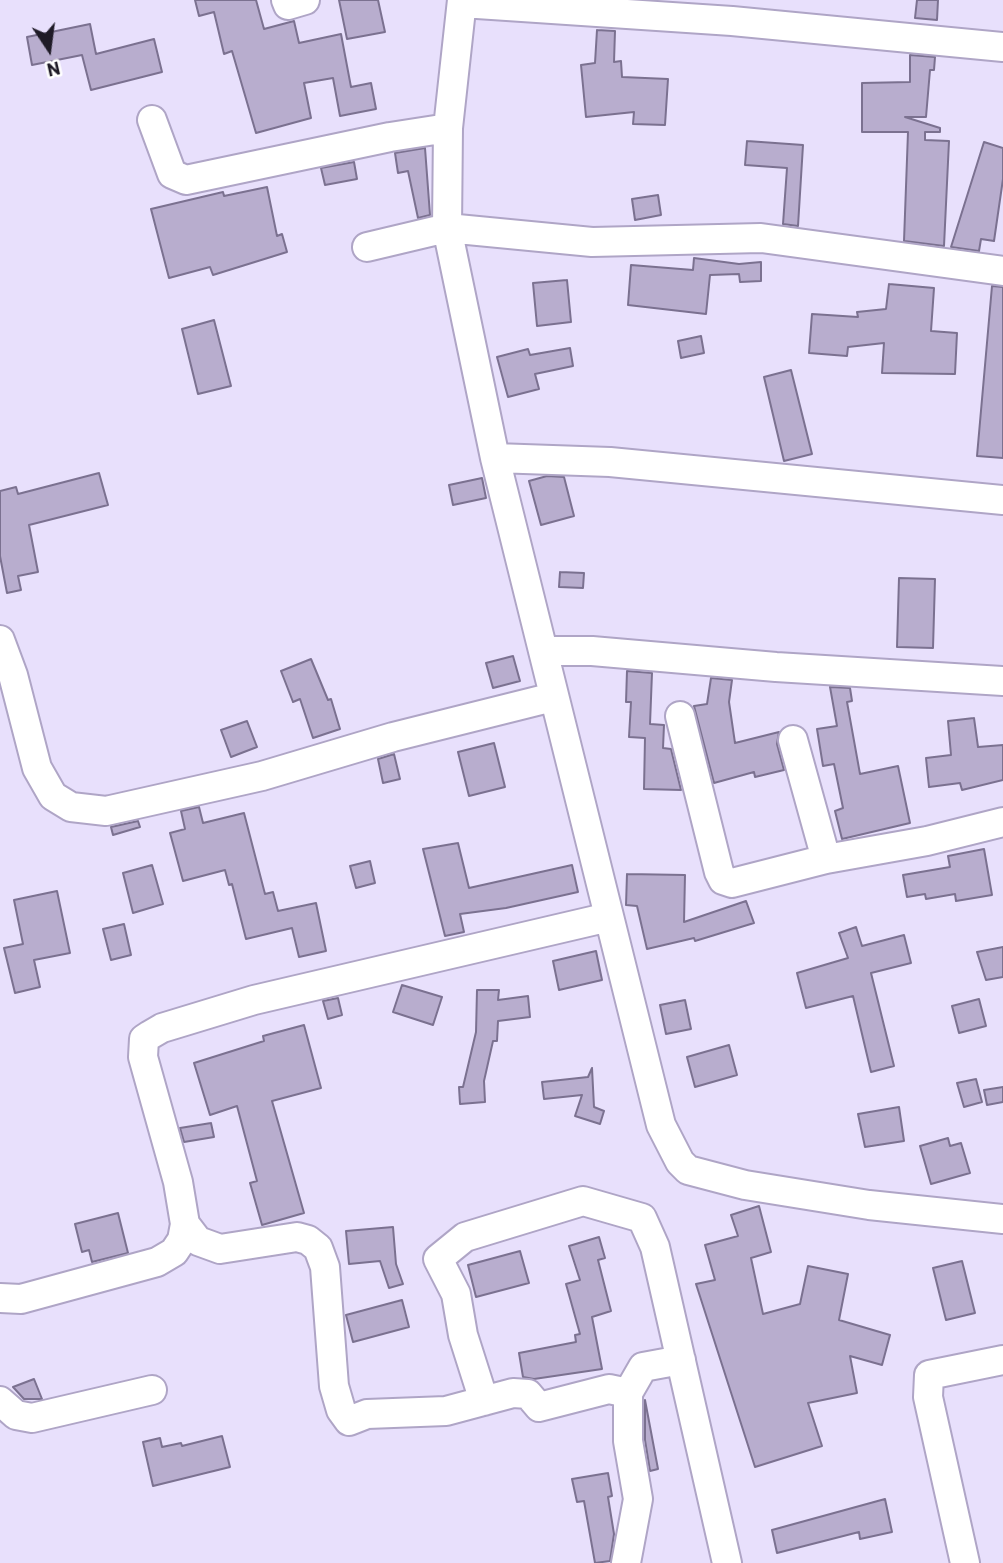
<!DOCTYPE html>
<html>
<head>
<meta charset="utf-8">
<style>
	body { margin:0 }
	#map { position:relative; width:1003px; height:1563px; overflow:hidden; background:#e8e0fc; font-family:Barlow,sans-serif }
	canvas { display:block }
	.north { position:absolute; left:14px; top:14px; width:70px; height:70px; -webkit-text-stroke:5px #fff; paint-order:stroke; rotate:167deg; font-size:19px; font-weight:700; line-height:28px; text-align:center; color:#1f1b27 }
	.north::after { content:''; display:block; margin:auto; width:24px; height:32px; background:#1f1b27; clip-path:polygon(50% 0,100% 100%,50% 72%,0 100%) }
</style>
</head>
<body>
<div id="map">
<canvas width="1003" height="1563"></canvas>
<div class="north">N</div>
</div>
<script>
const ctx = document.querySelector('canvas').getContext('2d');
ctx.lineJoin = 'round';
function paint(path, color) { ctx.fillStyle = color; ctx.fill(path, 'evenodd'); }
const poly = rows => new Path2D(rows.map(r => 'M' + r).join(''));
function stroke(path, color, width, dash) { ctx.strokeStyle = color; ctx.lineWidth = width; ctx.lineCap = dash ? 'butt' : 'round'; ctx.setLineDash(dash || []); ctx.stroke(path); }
const building = poly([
	[195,0,256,0,264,29,294,21,299,43,341,34,351,87,371,83,376,109,340,116,333,78,304,83,311,118,256,133,232,51,224,54,214,12,199,16,195,0],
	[339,0,378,0,385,32,347,39,339,0],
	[917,0,938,0,937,20,915,18,917,0],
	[90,24,96,54,154,39,162,72,91,90,82,55,32,65,27,37,90,24],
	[597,30,615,31,614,62,621,61,622,77,668,79,665,125,633,124,634,112,586,117,581,65,595,63,597,30],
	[910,55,935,57,934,70,930,70,926,117,905,117,940,128,940,132,925,132,925,140,949,141,944,246,904,241,908,132,862,132,862,83,910,82,910,55],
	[747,141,803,145,798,226,783,224,787,168,745,165,747,141],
	[984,142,1003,148,1003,179,994,241,981,239,979,251,951,247,984,142],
	[425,148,430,215,418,218,408,171,398,173,395,153,425,148],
	[354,162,357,179,325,185,321,168,354,162],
	[267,187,277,236,282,234,287,252,213,275,210,267,169,278,151,209,223,192,224,196,267,187],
	[658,195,661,215,635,220,632,199,658,195],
	[694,258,739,264,761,262,761,281,740,282,739,274,710,275,706,314,628,305,631,265,693,270,694,258],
	[567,280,571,322,537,326,533,283,567,280],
	[889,284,934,288,931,331,957,333,955,374,882,373,884,343,848,347,847,356,809,353,812,314,858,317,857,312,886,309,889,284],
	[992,286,1003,287,1003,458,977,456,992,286],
	[214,320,231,386,198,394,182,329,214,320],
	[701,336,704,353,681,358,678,341,701,336],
	[570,348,573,366,535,374,539,389,508,397,497,357,528,349,530,355,570,348],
	[791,370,812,454,784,461,764,377,791,370],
	[99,473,108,505,29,525,38,572,18,576,21,590,7,593,0,556,0,491,16,487,18,494,99,473],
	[547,476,564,477,574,516,541,525,529,481,547,476],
	[482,478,486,498,453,505,449,485,482,478],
	[560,572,584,573,583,588,559,587,560,572],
	[899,578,935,579,933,648,897,647,899,578],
	[513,656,520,681,493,688,486,663,513,656],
	[311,659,328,700,331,699,340,729,313,738,300,699,293,702,281,671,311,659],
	[627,671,652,673,650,724,664,725,663,748,671,749,681,790,644,789,645,738,629,737,631,702,626,702,627,671],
	[711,678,732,680,729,702,735,743,779,732,777,744,784,770,755,777,754,772,714,783,694,706,707,704,711,678],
	[830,687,850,688,852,701,847,702,860,774,898,766,910,823,842,839,835,811,843,808,834,764,823,766,817,729,837,726,830,687],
	[974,718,978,747,1003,745,1003,780,962,790,960,783,929,787,926,758,951,755,948,721,974,718],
	[247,721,257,747,231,757,221,730,247,721],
	[494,743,505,787,469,796,458,752,494,743],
	[394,754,400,779,383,783,378,759,394,754],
	[199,807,203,823,244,813,265,894,273,892,278,911,316,903,326,951,299,957,292,928,246,939,232,884,229,885,225,870,183,881,170,833,185,829,181,811,199,807],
	[138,821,140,827,113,835,111,827,138,821],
	[458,843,469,888,572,865,578,892,506,908,460,914,464,932,445,936,423,849,458,843],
	[984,849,992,895,956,901,955,894,926,899,925,894,907,897,903,875,950,867,948,856,984,849],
	[370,861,375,883,356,888,350,866,370,861],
	[152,865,163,904,133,913,123,873,152,865],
	[627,874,685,875,684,922,746,901,754,923,695,941,694,938,647,949,637,906,626,905,627,874],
	[57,891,70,953,34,960,40,987,15,993,4,948,23,944,14,900,57,891],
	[124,924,131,955,111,960,103,929,124,924],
	[856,927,862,946,904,935,911,963,871,973,894,1066,871,1072,853,996,806,1008,797,973,848,958,839,933,856,927],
	[1003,947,1003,977,986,980,977,952,1003,947],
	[596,951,602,980,559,990,553,961,596,951],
	[402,985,442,997,433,1025,393,1012,402,985],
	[477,990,499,990,498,1000,528,996,530,1017,498,1021,497,1041,493,1041,484,1081,485,1102,460,1104,459,1087,463,1087,476,1032,477,990],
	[338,998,342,1015,328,1019,323,1001,338,998],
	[979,999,986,1026,959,1033,952,1006,979,999],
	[685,1000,691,1029,666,1034,660,1005,685,1000],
	[304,1025,321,1088,272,1101,304,1213,262,1225,250,1183,257,1181,237,1106,210,1115,194,1063,264,1041,263,1036,304,1025],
	[729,1045,737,1075,695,1087,687,1057,729,1045],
	[592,1068,594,1107,604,1111,600,1124,575,1116,582,1095,544,1099,542,1082,588,1077,592,1068],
	[976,1079,982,1102,964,1107,957,1083,976,1079],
	[1003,1087,1003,1102,987,1105,984,1090,1003,1087],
	[899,1107,904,1141,865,1147,858,1114,899,1107],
	[211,1123,214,1137,184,1142,180,1128,211,1123],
	[948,1138,950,1146,961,1143,970,1173,931,1184,920,1146,948,1138],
	[759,1206,771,1252,751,1258,763,1314,800,1304,808,1266,848,1274,839,1320,890,1335,882,1365,850,1356,857,1393,808,1403,822,1446,755,1467,696,1284,715,1280,705,1245,738,1236,731,1215,759,1206],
	[118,1213,128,1253,92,1262,89,1250,82,1252,75,1224,118,1213],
	[393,1227,396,1264,403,1284,389,1288,380,1261,349,1264,346,1231,393,1227],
	[599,1237,605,1258,598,1260,611,1311,592,1317,602,1369,534,1379,523,1377,519,1353,576,1342,575,1335,580,1334,566,1284,580,1280,569,1246,599,1237],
	[520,1251,529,1283,476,1297,468,1265,520,1251],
	[962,1261,975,1313,946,1320,933,1268,962,1261],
	[402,1300,409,1327,353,1342,346,1315,402,1300],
	[34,1379,42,1399,24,1399,13,1387,34,1379],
	[645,1400,658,1469,650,1471,645,1440,645,1400],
	[222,1436,230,1467,153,1486,143,1442,160,1438,162,1447,181,1443,182,1446,222,1436],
	[608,1473,612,1496,608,1497,614,1534,610,1561,595,1563,584,1501,577,1502,572,1479,608,1473],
	[885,1499,892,1532,860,1539,859,1532,777,1553,772,1530,885,1499]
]);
paint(building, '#b8adce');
stroke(building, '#7b7190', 2);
const minor = poly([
	[286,0,288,5,305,0],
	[462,0,448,128,447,228,495,458,661,1125,680,1162,688,1170,745,1185,869,1205,1003,1219],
	[462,3,732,21,1003,47],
	[152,120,172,174,186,180,390,137,448,128],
	[367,247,447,228,592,242,761,238,1003,271],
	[495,458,610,462,1003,500],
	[0,640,13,675,37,768,53,796,71,807,106,811,262,776,393,737,553,697],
	[543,651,592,651,776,667,1003,681],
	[680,716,719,872,723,880,732,883,826,859,927,841,1003,822],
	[793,740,826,859],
	[185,1224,198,1241,220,1249,297,1237,308,1240,318,1248,325,1267,334,1386,341,1410,349,1421,367,1414,446,1411,513,1393,528,1394,539,1407,609,1389,628,1393,643,1367,681,1360],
	[0,1298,21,1299,157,1262,174,1252,182,1240,185,1224,178,1182,143,1057,144,1039,150,1035,162,1028,254,1000,609,917],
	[0,1401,16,1415,32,1418,152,1390],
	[484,1401,463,1335,456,1294,438,1259,465,1237,583,1201,642,1218,655,1247,727,1563],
	[626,1563,638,1499,628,1441,628,1393],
	[965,1563,928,1397,929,1375,1003,1360]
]);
stroke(minor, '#afa5c6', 32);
stroke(minor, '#fff', 28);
</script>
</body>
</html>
